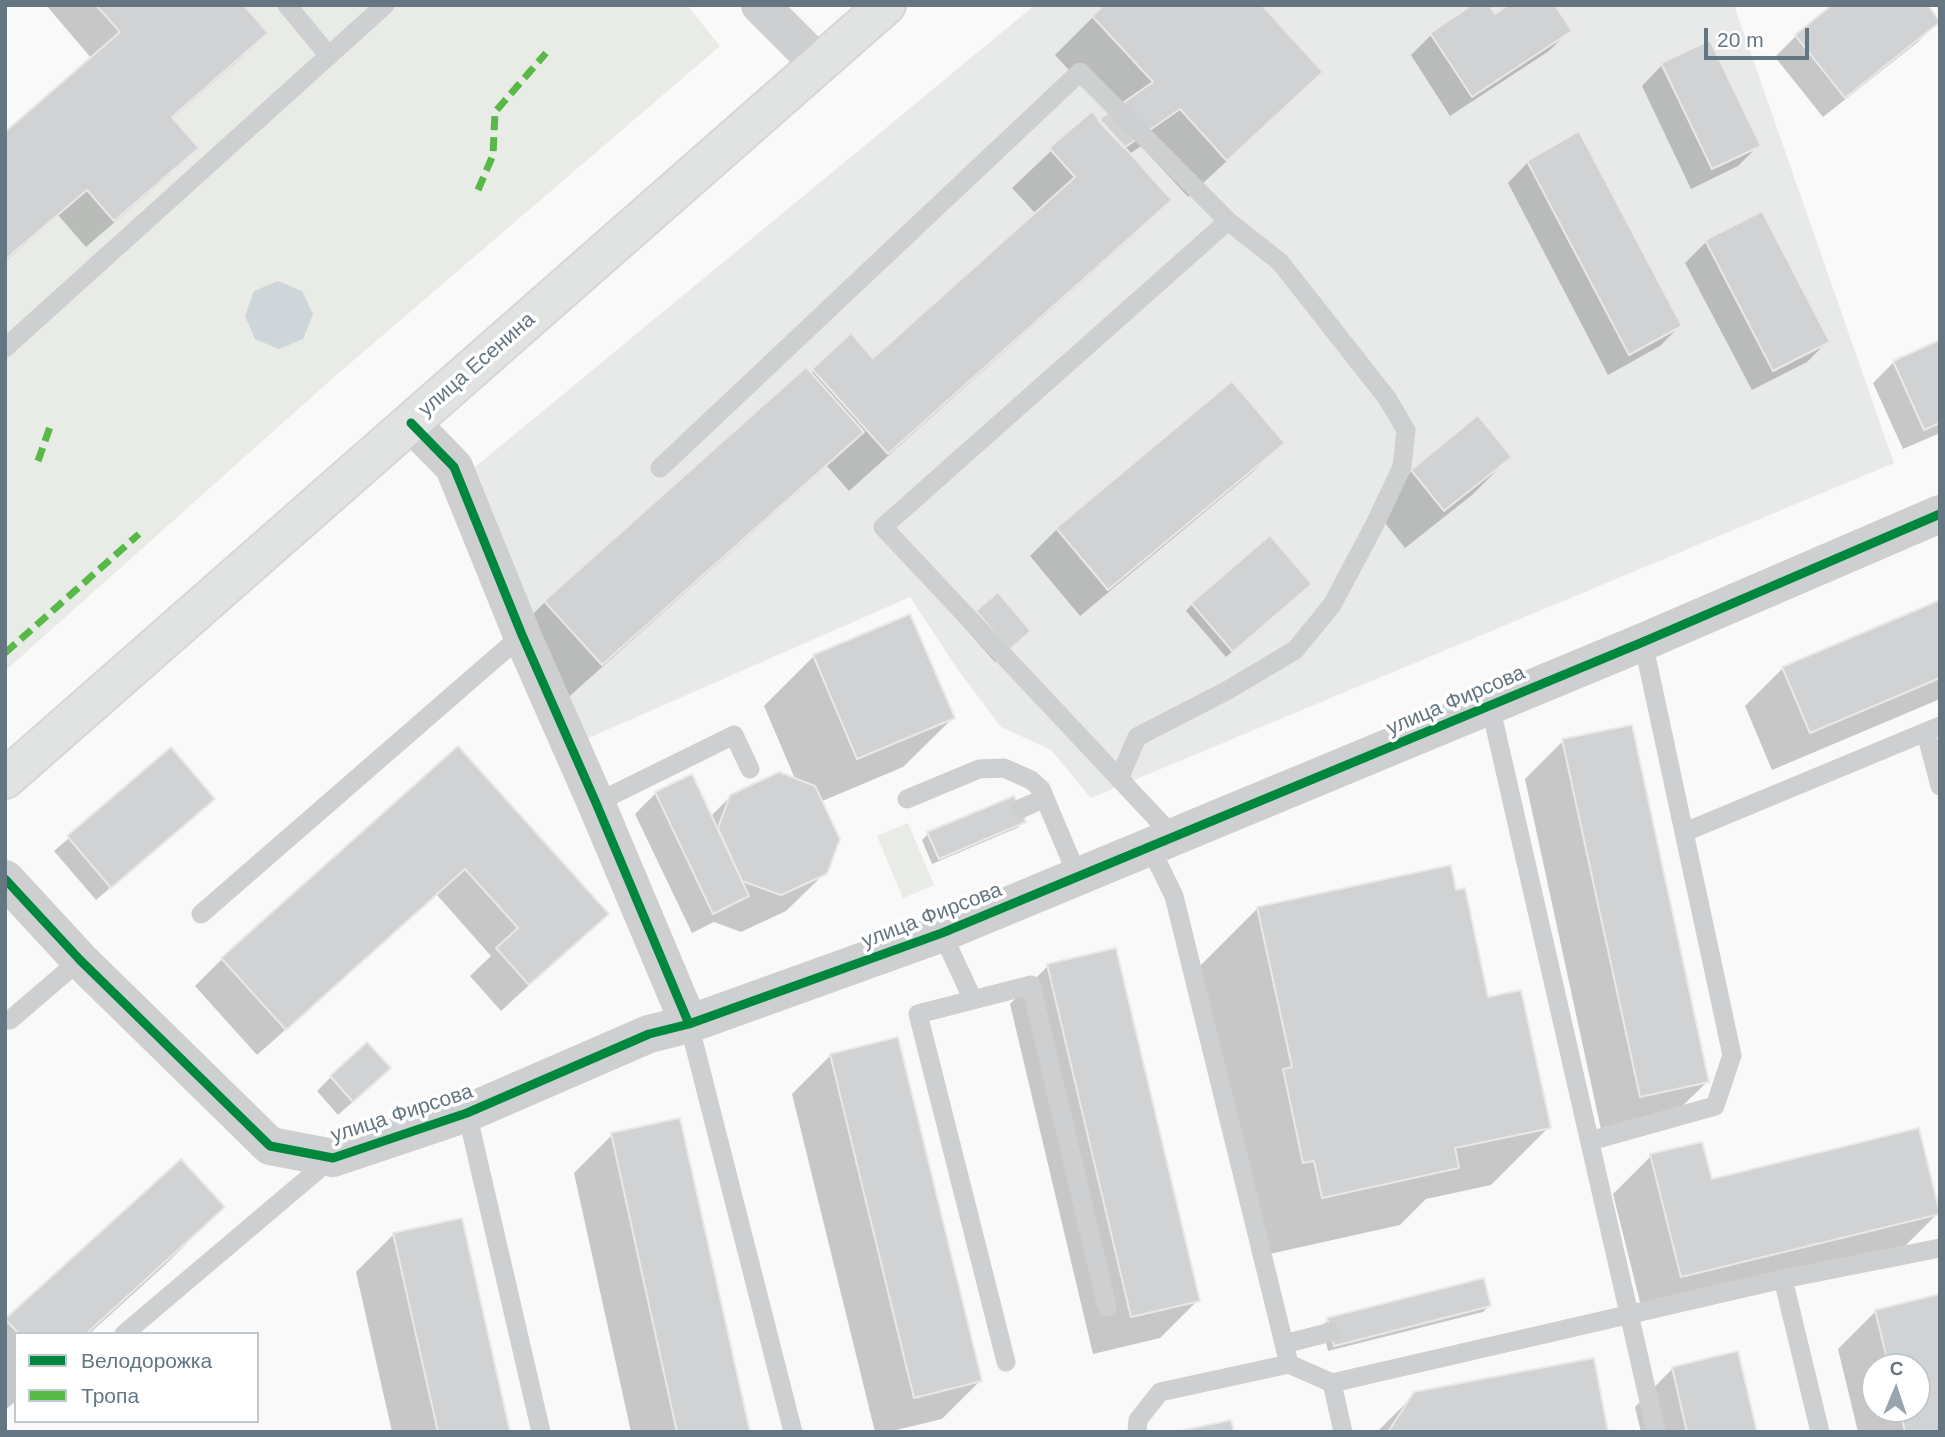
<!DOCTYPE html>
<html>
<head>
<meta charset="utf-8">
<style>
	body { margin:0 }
	#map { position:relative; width:1945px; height:1437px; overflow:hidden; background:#f9f9f9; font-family:Helvetica,sans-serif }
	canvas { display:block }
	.frame { position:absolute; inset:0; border:7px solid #657683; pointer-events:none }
	.legend { position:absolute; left:14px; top:1332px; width:245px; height:91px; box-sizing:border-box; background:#fff; border:2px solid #c1c8cd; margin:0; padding:9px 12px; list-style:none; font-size:21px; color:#657683 }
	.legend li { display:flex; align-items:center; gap:14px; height:35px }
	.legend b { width:35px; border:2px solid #c1c8cd }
	.north { position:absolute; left:1861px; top:1353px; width:70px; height:70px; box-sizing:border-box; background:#fff; border:2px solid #c1c8cd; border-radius:50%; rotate:2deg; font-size:19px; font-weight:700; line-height:28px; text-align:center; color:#657683 }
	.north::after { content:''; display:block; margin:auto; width:24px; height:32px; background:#99a4ac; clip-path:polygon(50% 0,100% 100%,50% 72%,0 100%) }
	.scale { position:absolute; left:1704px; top:28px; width:105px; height:32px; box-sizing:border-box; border:4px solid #657683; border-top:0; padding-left:9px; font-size:21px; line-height:24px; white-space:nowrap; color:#657683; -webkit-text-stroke:5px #fff; paint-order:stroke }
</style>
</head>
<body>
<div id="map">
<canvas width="1945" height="1437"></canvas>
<div class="frame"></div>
<ul class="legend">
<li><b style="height:9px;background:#00873e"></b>Велодорожка</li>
<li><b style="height:9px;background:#58b947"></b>Тропа</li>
</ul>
<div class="north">С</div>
<div class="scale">20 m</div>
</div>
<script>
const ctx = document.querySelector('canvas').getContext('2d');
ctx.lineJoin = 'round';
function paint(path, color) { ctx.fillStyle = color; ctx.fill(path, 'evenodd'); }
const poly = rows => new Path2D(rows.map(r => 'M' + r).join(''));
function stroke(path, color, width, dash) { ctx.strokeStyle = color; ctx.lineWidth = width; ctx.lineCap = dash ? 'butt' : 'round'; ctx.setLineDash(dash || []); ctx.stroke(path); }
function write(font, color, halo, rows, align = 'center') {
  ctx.font = font + ' Helvetica,sans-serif'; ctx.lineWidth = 7; ctx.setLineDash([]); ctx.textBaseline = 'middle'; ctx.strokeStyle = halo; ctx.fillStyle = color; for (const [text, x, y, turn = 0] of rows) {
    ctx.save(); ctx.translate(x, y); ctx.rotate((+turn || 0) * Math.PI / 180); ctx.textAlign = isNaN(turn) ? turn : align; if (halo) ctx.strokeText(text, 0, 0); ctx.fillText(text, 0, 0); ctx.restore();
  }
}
paint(poly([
	[1035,5,1734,5,1894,463,1091,798,1051,750,1001,727,958,670,910,597,584,740,475,467]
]), '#e8e9e9');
paint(poly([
	[244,5,687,5,720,46,333,378,5,671,5,260,87,190,114,221,172,117,268,33],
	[908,823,934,885,903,898,877,836]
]), '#e8ebe6');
paint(poly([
	[278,281,302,291,313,314,303,339,279,349,255,339,245,316,254,291]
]), '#ced6d9');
paint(poly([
	[46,5,242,5,266,33,239,60,171,119,196,148,169,175,86,247,58,215,5,262,5,134,92,59],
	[1835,5,1938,21,1918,42,1823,117,1775,57,1796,36],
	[1093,17,1283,109,1188,197,1141,146,1128,155,1170,199,1132,237,849,491,827,466,563,702,507,640,545,602,805,369,810,374,851,336,873,360,1036,214,1012,188,1091,113,1097,122,1110,114,1055,55],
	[1494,17,1570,30,1549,51,1450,116,1411,55,1431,35],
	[1662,65,1759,145,1738,166,1691,189,1642,86],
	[1528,162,1680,326,1660,346,1608,375,1508,183],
	[1706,242,1828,341,1807,362,1752,390,1685,263],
	[1940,342,1940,433,1903,449,1873,383,1894,362],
	[1282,443,1255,470,1080,616,1030,556,1057,529],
	[1510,457,1472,495,1405,548,1374,509,1412,471],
	[1303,590,1226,657,1186,611,1192,604],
	[998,595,1029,631,995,662,963,626],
	[1940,602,1940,699,1772,770,1745,706,1783,668],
	[814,656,953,718,903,767,820,802,825,873,786,911,741,932,714,922,692,933,635,814,656,793,710,817,731,796,796,781,764,706],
	[1563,741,1707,1082,1668,1120,1602,1134,1525,779],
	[458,749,606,914,501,1011,470,976,491,956,437,895,257,1055,195,986,222,959],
	[170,750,213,799,96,900,54,851],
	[1024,822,1017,828,932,864,922,840,928,834],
	[1258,908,1487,999,1549,1127,1491,1185,1426,1199,1400,1225,1265,1255,1200,966],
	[1048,966,1198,1300,1160,1338,1093,1354,1010,1004],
	[831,1055,980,1381,942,1419,888,1432,875,1432,792,1094],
	[331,1077,375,1082,338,1115,317,1091],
	[612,1135,748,1432,631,1432,574,1173],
	[1651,1156,1710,1181,1938,1213,1900,1251,1643,1314,1613,1194],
	[181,1161,223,1207,165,1265,89,1334,16,1334,16,1401,5,1410,5,1321],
	[394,1234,508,1432,392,1432,356,1272],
	[1940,1296,1940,1432,1858,1432,1838,1349,1876,1311],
	[1875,1367,1917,1367,1917,1409,1875,1409],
	[1489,1306,1483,1312,1328,1351,1322,1326,1328,1320],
	[1673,1368,1755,1432,1641,1432,1635,1407],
	[1415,1394,1606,1432,1377,1432]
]), '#0003');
const building = poly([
	[96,5,244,5,268,33,172,117,199,148,114,221,87,190,5,260,5,132,120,32,96,5],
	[1104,5,1262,5,1323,72,1227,161,1180,109,1124,148,1098,120,1153,82,1092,16,1104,5],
	[1472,5,1489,5,1495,14,1508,5,1555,5,1572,31,1472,97,1430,33,1472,5],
	[1832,5,1928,5,1940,22,1845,98,1795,35,1832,5],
	[1710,40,1761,146,1712,169,1661,63,1710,40],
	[1092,111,1172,200,888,454,812,369,851,333,873,358,1075,177,1049,148,1092,111],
	[1579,131,1682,326,1629,355,1527,161,1579,131],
	[1762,211,1830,342,1773,371,1705,240,1762,211],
	[1940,340,1940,423,1924,430,1893,361,1940,340],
	[806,367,864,432,602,665,544,601,806,367],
	[1232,381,1285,443,1108,590,1056,528,1232,381],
	[1478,415,1512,457,1444,511,1411,470,1478,415],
	[1270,535,1312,584,1233,652,1191,603,1270,535],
	[998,592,1031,631,1009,650,976,611,998,592],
	[1940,600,1940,678,1810,733,1782,667,1940,600],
	[910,614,955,718,857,759,813,655,910,614],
	[1632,725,1709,1082,1640,1097,1562,739,1632,725],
	[458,746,609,914,529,985,496,948,518,928,465,869,286,1030,221,958,458,746],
	[171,747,215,799,111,888,67,836,171,747],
	[779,772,815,786,840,839,827,874,781,895,742,881,718,828,730,795,779,772],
	[692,774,749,896,713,914,655,792,692,774],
	[1014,796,1026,822,939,859,927,832,1014,796],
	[1451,865,1456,890,1465,888,1488,997,1521,990,1551,1128,1455,1148,1459,1168,1322,1198,1314,1161,1303,1163,1283,1069,1292,1067,1257,907,1451,865],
	[1116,948,1200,1301,1131,1317,1047,964,1116,948],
	[898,1037,982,1381,914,1398,830,1054,898,1037],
	[367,1042,391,1068,353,1102,330,1076,367,1042],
	[680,1118,750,1432,677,1432,611,1133,680,1118],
	[1919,1128,1940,1214,1681,1277,1650,1154,1702,1142,1712,1179,1919,1128],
	[181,1159,225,1207,86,1334,19,1334,5,1319,181,1159],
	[462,1218,510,1432,438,1432,393,1233,462,1218],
	[1484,1278,1491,1306,1334,1346,1327,1318,1484,1278],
	[1940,1294,1940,1432,1905,1432,1900,1409,1917,1409,1917,1367,1889,1367,1875,1310,1940,1294],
	[1738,1351,1757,1432,1687,1432,1672,1367,1738,1351],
	[1594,1358,1608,1432,1388,1432,1414,1392,1594,1358],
	[1231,1420,1234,1432,1175,1432,1231,1420]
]);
paint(building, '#d0d2d3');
stroke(building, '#e8e8e8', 2);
const primary = poly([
	[5,779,886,5]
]);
stroke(primary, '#d5d6d7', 42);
stroke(poly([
	[287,5,329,56],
	[5,348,385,5],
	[660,468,1080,72,1228,221,883,527,1174,837],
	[1490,705,1656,1432],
	[1926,733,1940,786],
	[1119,779,1137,737,1228,690,1295,650,1332,605,1374,526,1402,467,1406,430,1387,398,1280,262,1228,221],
	[907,799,979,769,1004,768,1031,780,1041,789,1078,877],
	[596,803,734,735,750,769],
	[1020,809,1045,798],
	[1685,832,1940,726],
	[201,914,522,635],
	[942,933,973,1000],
	[5,1020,10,1020,80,960],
	[689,1024,793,1432],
	[467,1113,541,1432],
	[1590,1141,1715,1106,1732,1055,1643,642],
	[1783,1279,1820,1432],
	[124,1334,332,1158],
	[1284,1344,1331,1332],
	[1006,1362,918,1014,1031,985,1107,1307],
	[1289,1364,1332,1383,1783,1279,1940,1248],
	[1332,1383,1343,1432],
	[1137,1432,1138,1420,1160,1392,1289,1364,1174,896,1150,847]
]), '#cecfd0', 19);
stroke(poly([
	[760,5,819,64],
	[411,423,454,467,522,635,596,803,689,1024],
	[5,879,80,960,270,1146,333,1158,467,1113,649,1034,689,1024,942,933,1643,642,1940,514]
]), '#cecfd0', 38);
stroke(primary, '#e1e2e2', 38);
stroke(poly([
	[478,190,493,155,495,112,546,53],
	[38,461,50,427],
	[5,653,139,534]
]), '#58b947', 7, [14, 7]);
stroke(poly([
	[411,423,454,467,522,635,596,803,689,1024],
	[5,879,80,960,270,1146,333,1158,467,1113,649,1034,689,1024,942,933,1643,642,1940,514]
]), '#00873e', 9);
write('21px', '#657683', '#fff', [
	["улица Есенина",477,365,-41],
	["улица Фирсова",1456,701,-23],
	["улица Фирсова",932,916,-21],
	["улица Фирсова",402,1114,-18]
]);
</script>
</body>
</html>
